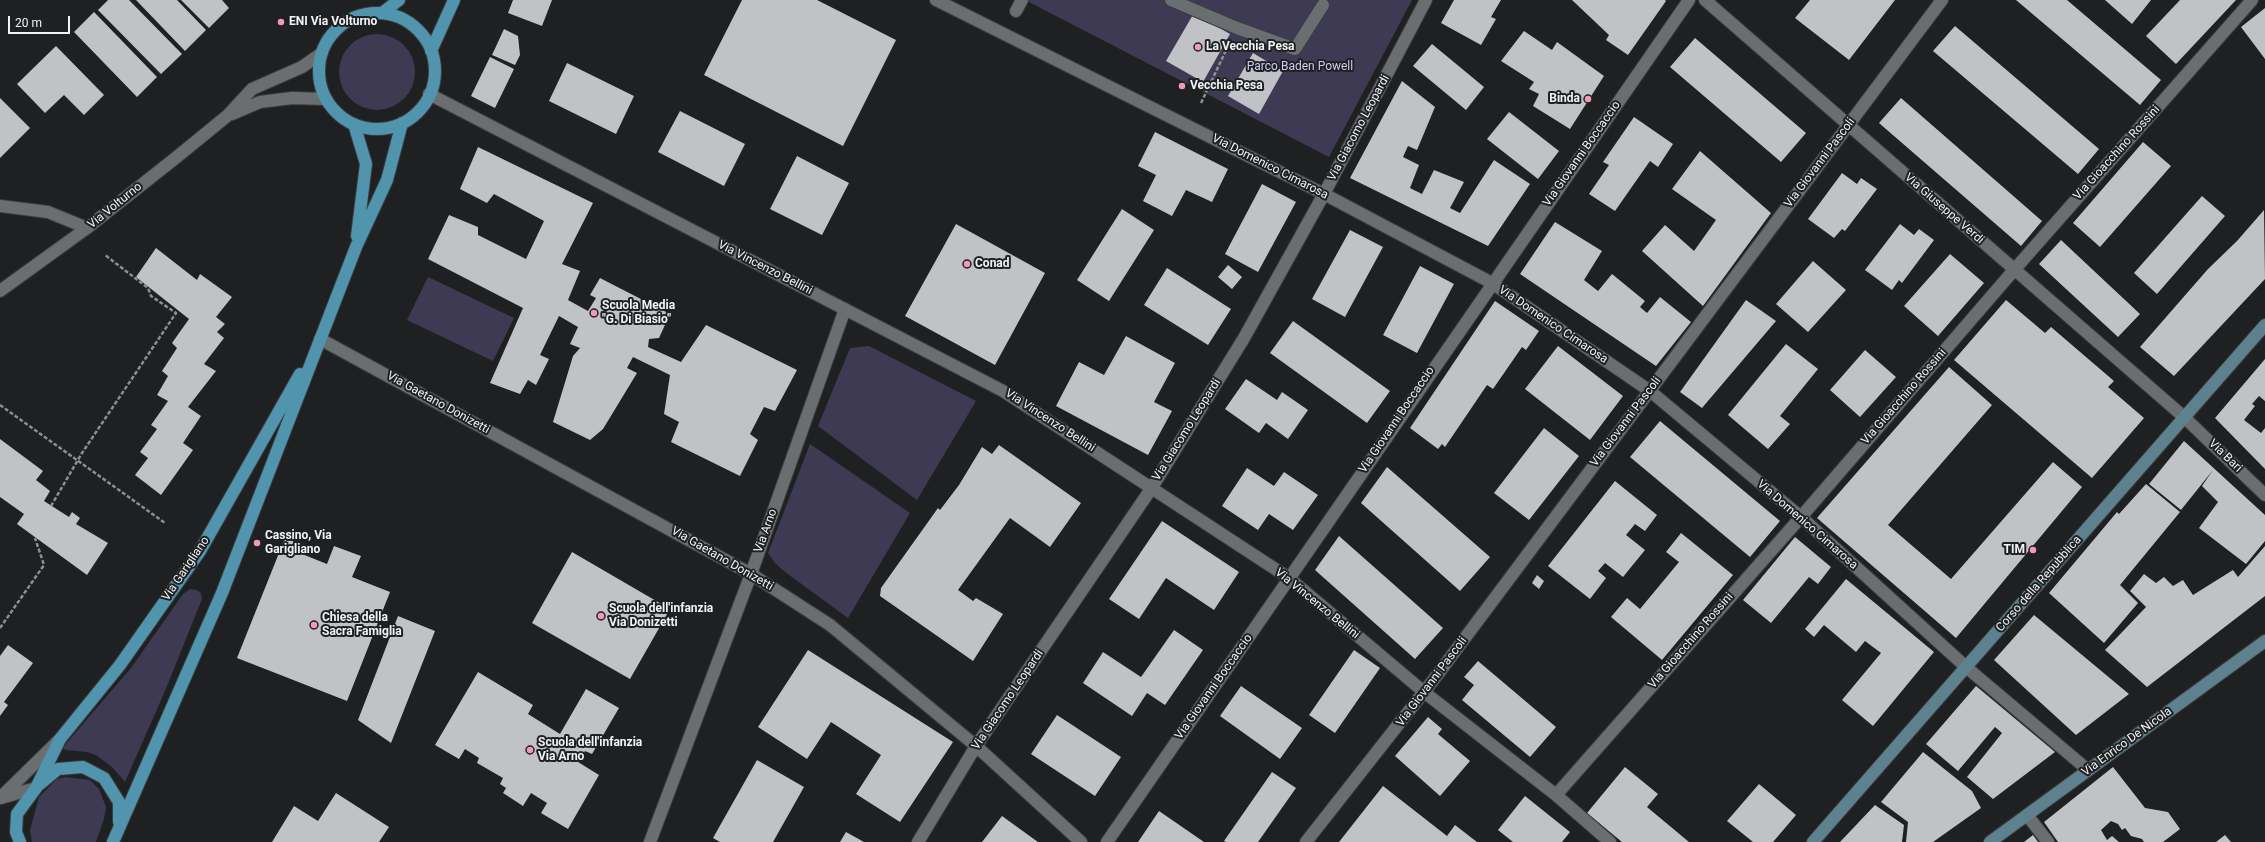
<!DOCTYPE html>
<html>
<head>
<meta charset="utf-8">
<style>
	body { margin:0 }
	#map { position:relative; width:2265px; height:842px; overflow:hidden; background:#1e2022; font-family:Roboto,sans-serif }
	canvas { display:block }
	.scale { position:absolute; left:8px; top:16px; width:62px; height:18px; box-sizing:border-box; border:2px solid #f1f3f5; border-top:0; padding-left:5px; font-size:12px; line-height:14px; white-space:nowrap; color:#f1f3f5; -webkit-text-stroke:3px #1e2022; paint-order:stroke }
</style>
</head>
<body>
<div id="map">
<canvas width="2265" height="842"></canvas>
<div class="scale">20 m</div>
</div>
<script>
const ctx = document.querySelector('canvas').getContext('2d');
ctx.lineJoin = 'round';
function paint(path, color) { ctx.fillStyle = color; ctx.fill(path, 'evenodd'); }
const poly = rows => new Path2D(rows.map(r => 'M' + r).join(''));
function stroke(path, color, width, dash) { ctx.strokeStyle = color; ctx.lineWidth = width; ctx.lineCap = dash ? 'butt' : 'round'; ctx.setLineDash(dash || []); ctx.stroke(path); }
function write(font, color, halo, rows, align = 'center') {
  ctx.font = font + ' Roboto,sans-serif'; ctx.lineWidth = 4; ctx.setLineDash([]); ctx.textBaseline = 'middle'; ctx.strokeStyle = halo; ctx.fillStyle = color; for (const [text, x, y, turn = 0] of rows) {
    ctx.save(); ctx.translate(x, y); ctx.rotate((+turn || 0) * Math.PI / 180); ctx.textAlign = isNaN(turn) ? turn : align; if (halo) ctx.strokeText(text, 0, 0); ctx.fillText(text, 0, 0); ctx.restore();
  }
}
paint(poly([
	[1025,0,1412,0,1329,157],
	'339 72a38 38 0 1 1 76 0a38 38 0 1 1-76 0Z',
	[428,277,514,318,493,361,407,320],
	[869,346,976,401,917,500,818,426,850,348],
	[810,444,910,513,848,618,785,572,775,563,768,553],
	[190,589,197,590,201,593,202,599,165,691,125,782,113,768,96,755,87,752,65,750,63,748,70,739,131,668,183,594],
	[65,777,90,780,99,789,106,807,104,819,96,842,32,842,30,830,39,797,57,779]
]), '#3f3a54');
paint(poly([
	[108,0,129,0,182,54,161,74,98,10],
	[136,0,177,0,206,30,185,51],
	[181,0,222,0,229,8,209,28],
	[513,0,552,0,542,26,508,13],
	[742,0,817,0,896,40,843,146,704,75],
	[1454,0,1501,0,1491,17,1496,19,1481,45,1441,23],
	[1572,0,1665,0,1666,1,1628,55,1606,40,1609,35],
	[1810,0,1895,0,1849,60,1795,18],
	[2016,0,2067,0,2161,80,2140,105],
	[2105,0,2151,0,2132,24],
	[2180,0,2236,0,2176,64,2146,36],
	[2265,8,2265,59,2241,27],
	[94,12,157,77,137,97,74,32],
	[1194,13,1230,34,1203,82,1166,61],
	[1955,26,2099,149,2078,174,1933,51],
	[504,29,518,36,520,55,515,65,492,55],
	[1524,31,1552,50,1557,42,1604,76,1570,129,1533,106,1539,94,1529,89,1534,82,1501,61],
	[1695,38,1806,133,1781,162,1670,67],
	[1432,44,1484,87,1466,110,1413,66],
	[56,46,104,95,84,115,64,95,45,113,17,84],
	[1253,53,1283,71,1259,114,1228,96],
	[490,57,514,69,495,108,471,96],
	[567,63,634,96,616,134,549,101],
	[1402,81,1435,107,1417,150,1408,146,1403,157,1419,165,1410,188,1422,194,1434,170,1464,182,1450,208,1460,213,1494,160,1530,184,1488,246,1350,178],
	[0,98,30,128,0,158],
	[1901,98,2042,221,2021,246,1879,123],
	[680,111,745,144,724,186,658,152],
	[1509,112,1559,151,1538,179,1487,139],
	[1634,117,1673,144,1658,167,1650,161,1615,211,1589,194,1609,165,1603,162],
	[1155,132,1228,169,1212,202,1186,190,1172,216,1143,201,1156,175,1138,166],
	[2143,142,2171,166,2100,247,2073,223],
	[478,147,593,203,562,264,580,271,568,300,588,311,596,298,590,295,600,278,670,314,659,338,649,339,648,347,681,362,706,325,797,370,775,411,764,407,750,434,758,440,740,476,671,442,679,422,664,414,670,375,633,357,627,368,637,373,603,429,590,440,553,422,573,356,580,348,570,344,578,327,559,316,540,355,549,359,536,385,528,380,520,394,490,383,523,308,428,259,449,215,478,227,478,235,526,259,544,221,494,194,487,203,460,189],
	[1700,151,1771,213,1703,306,1642,251,1665,225,1694,251,1716,220,1672,189],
	[797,156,849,183,822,235,770,209],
	[1842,173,1857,184,1861,178,1877,189,1845,231,1842,229,1834,238,1808,219],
	[1262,184,1296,202,1258,272,1225,254],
	[2202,196,2225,216,2157,294,2134,273],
	[1122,209,1154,230,1109,301,1077,280],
	[2264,210,2265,279,2174,376,2140,347,2208,269,2237,241],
	[1555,222,1602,251,1584,280,1598,291,1612,274,1645,301,1640,307,1647,313,1660,297,1691,322,1656,366,1520,274],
	[956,224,1045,273,995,365,905,316],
	[1900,224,1914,235,1919,229,1934,240,1902,283,1899,280,1892,290,1865,270],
	[1350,230,1383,247,1345,317,1312,299],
	[2061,240,2140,314,2118,337,2039,264],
	[156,248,197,280,200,274,232,297,216,317,225,324,217,332,224,338,204,364,216,371,188,407,201,416,183,443,193,450,161,495,135,475,148,458,140,452,157,429,151,425,168,401,157,395,168,376,162,371,177,348,172,343,189,319,136,277],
	[1950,254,1984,283,1938,336,1904,306],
	[1813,261,1846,290,1808,332,1776,304],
	[1228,265,1242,277,1232,289,1218,277],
	[1420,266,1454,284,1417,353,1383,335],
	[1167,268,1231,309,1208,345,1144,305],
	[1746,300,1776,321,1702,408,1680,392],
	[2006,300,2045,333,2051,327,2114,381,2108,387,2144,418,2092,478,1954,360],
	[1495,301,1539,331,1526,350,1522,347,1493,389,1487,385,1445,447,1442,444,1438,449,1410,428],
	[1293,321,1390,391,1367,423,1270,353],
	[1126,336,1175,363,1154,402,1172,411,1148,455,1056,406,1079,362,1104,375],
	[1786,344,1818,369,1780,416,1790,424,1768,449,1728,415],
	[1558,346,1623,396,1590,440,1525,389],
	[1865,350,1896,377,1860,417,1830,390],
	[2265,359,2265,401,2259,396,2252,404,2255,406,2244,420,2261,433,2265,428,2265,469,2215,418],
	[1949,367,1992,405,1888,525,1951,579,2053,462,2082,487,1956,638,1817,518],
	[1246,379,1277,400,1282,392,1308,410,1288,439,1266,423,1259,433,1225,409],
	[1660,421,1780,521,1750,557,1630,457],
	[1544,428,1579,456,1529,520,1494,493],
	[0,439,43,471,36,480,50,491,44,501,69,517,72,512,80,518,76,524,108,543,87,575,17,524,24,514,0,497],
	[2184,441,2265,515,2265,541,2246,564,2199,528,2218,502,2202,486,2213,470,2181,510,2149,484],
	[999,445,1081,503,1050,547,1010,518,958,590,973,601,976,598,1003,614,973,661,880,596,881,588,938,508,940,510,959,485,982,447,992,454],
	[1387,467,1490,557,1460,591,1361,503],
	[1247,468,1274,486,1284,472,1318,495,1293,530,1269,514,1258,530,1222,506],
	[1615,481,1657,515,1645,531,1635,524,1626,535,1645,550,1623,577,1605,563,1598,571,1606,578,1590,599,1548,566],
	[2146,484,2180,512,2120,585,2138,603,2104,643,2049,593,2117,512,2119,514],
	[1162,521,1239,572,1214,610,1166,578,1139,619,1109,599],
	[1681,533,1733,575,1662,660,1611,617,1627,598,1640,609,1679,562,1666,552],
	[1339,536,1443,628,1415,659,1315,570],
	[1795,537,1831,567,1818,584,1809,577,1771,623,1743,600],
	[285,538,305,546,302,554,327,564,334,546,361,556,352,577,390,592,347,701,237,658],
	[2265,546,2265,596,2147,687,2105,650,2146,607,2130,591,2144,574,2156,583,2164,577,2173,586,2183,580,2193,595,2233,570,2238,577],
	[572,552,670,609,630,679,532,623],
	[1537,575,1544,581,1539,589,1532,583],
	[1846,579,1934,652,1873,726,1842,700,1881,653,1865,641,1856,652,1824,625,1814,637,1805,629],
	[2034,615,2129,694,2076,735,1994,660],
	[398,616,435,631,391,743,358,720],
	[1174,630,1203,650,1165,705,1147,693,1132,716,1083,683,1103,652,1141,677],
	[8,645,33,663,4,702,8,705,0,716,0,656],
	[808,650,953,742,900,822,856,794,881,755,831,722,807,759,758,727],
	[1354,650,1380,668,1335,733,1309,715],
	[1478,661,1556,727,1530,757,1462,700,1474,685,1464,677],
	[478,672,533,705,528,714,560,734,586,689,619,708,592,754,585,751,578,762,599,775,568,829,541,813,547,803,531,793,523,806,503,793,506,788,500,784,503,778,477,763,479,758,465,749,459,759,435,745],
	[1241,686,1302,728,1280,759,1220,716],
	[1976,686,2055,752,1993,799,1967,777,2002,733,1995,727,1958,771,1926,744],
	[1057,715,1121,757,1095,796,1031,754],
	[1428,717,1442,729,1438,734,1470,761,1440,796,1395,756],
	[1923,752,1972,791,1981,808,1933,842,1906,842,1908,822,1881,802],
	[757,760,804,787,773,842,720,842,713,838],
	[1625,767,1658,794,1647,807,1689,842,1622,842,1587,813],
	[2113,767,2145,808,2168,812,2180,829,2163,842,2144,842,2142,839,2131,836,2125,828,2122,830,2118,824,2111,821,2101,830,2107,840,2112,836,2119,842,2058,842,2044,822],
	[1272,772,1296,788,1258,842,1226,842,1224,841],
	[1759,784,1796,815,1773,842,1753,842,1727,821],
	[1383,786,1447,836,1455,825,1477,842,1339,842],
	[336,793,389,827,379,842,272,842,294,806,318,821],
	[1525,796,1570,832,1562,842,1513,842,1498,830],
	[1875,805,1904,825,1902,842,1840,842],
	[1159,811,1204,842,1138,842],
	[1002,816,1038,842,982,842],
	[846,832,864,842,840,842],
	[2033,835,2038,842,2024,842],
	[2225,835,2231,842,2216,842]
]), '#c0c2c6');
const pedestrian = poly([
	[1171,0,1237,28,1295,49,1323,5],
	[1016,11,1022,0]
]);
const minor = poly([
	[936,0,1324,194,1492,283,1650,391,1801,517,1966,667,2088,770],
	[1705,0,2184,417,2265,495],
	[429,94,1003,391,1289,578,1424,692,1556,795,1610,842],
	[232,114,260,102,292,98,326,99],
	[0,206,48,212,87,228],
	[0,291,87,228,178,156,227,116,252,89,302,67,322,53],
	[320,339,751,574,830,625,976,746,1081,842],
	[1556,795,1801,517,2014,270,2252,0],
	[0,798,59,740],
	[1,798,36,788],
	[2027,815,2048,842],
	[650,842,751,574,845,309],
	[918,842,976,746,1151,489,1244,338,1324,194,1426,0],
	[1107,842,1689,0],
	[1306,842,1438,674,1942,0]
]);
const secondary = poly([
	[1813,842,2265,325],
	[1990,842,2265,641]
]);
const primary = poly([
	[382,13,399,0],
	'319 71a58 58 0 1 1 116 0a58 58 0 1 1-116 0Z',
	[431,51,454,0],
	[354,124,366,164,357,236],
	[40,784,58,769,83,767,104,778,119,802,119,822],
	[20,842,16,832,17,814,36,788,60,739,120,665,200,551,300,374],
	[113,842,222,593,356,247,387,180,402,123]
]);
stroke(pedestrian, '#3b3d3f', 14);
stroke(minor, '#3b3d3f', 14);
stroke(secondary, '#3b3d3f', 14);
stroke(primary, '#3b3d3f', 14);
stroke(poly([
	[1201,103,1230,42],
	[0,405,165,523],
	[51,506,82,453,176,313,151,296,148,288,105,255],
	[0,628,44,565,35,538]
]), '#8c8e90', 2.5, [4, 2]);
stroke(pedestrian, '#6b6e71', 12);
stroke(minor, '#6b6e71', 12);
stroke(secondary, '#5e8190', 12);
stroke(primary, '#5094ae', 12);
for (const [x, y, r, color] of [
	[281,22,4,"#f09ab6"],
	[1198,47,4,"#f09ab6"],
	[1182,86,4,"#f09ab6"],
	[1588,99,4,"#f09ab6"],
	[967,264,4,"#f09ab6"],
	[594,313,4,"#f09ab6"],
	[257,543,4,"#f09ab6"],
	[2033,550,4,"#f09ab6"],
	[601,616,4,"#f09ab6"],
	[314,625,4,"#f09ab6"],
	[530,750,4,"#f09ab6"]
]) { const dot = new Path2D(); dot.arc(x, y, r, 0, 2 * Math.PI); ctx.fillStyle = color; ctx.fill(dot); stroke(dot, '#1e2022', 1.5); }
write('bold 12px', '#f1f3f5', '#1e2022', [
	["ENI Via Volturno",289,22],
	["La Vecchia Pesa",1206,47],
	["Vecchia Pesa",1190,86],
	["Binda",1580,99,"right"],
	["Conad",975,264],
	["Scuola Media",602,306],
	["\"G. Di Biasio\"",602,320],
	["Cassino, Via",265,536],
	["Garigliano",265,550],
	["TIM",2025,550,"right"],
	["Scuola dell'infanzia",609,609],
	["Via Donizetti",609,623],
	["Chiesa della",322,618],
	["Sacra Famiglia",322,632],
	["Scuola dell'infanzia",538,743],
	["Via Arno",538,757]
], 'left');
write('12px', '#d2caf9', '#1e2022', [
	["Parco Baden Powell",1300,67]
]);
write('12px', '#f1f3f5', '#1e2022', [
	["Via Giacomo Leopardi",1359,128,-62],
	["Via Gioacchino Rossini",2117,153,-48],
	["Via Giovanni Boccaccio",1582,154,-55],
	["Via Giovanni Pascoli",1820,163,-53],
	["Via Domenico Cimarosa",1270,167,27],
	["Via Volturno",115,206,-39],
	["Via Giuseppe Verdi",1944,209,41],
	["Via Vincenzo Bellini",765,268,27],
	["Via Domenico Cimarosa",1553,325,34],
	["Via Gioacchino Rossini",1904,397,-49],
	["Via Gaetano Donizetti",438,403,29],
	["Via Giovanni Boccaccio",1397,420,-56],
	["Via Vincenzo Bellini",1050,421,33],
	["Via Giovanni Pascoli",1626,422,-53],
	["Via Giacomo Leopardi",1187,430,-58],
	["Via Bari",2225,456,44],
	["Via Domenico Cimarosa",1807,525,41],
	["Via Arno",766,531,-70],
	["Via Gaetano Donizetti",722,559,30],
	["Via Garigliano",186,569,-56],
	["Corso della Repubblica",2039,584,-49],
	["Via Vincenzo Bellini",1317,604,39],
	["Via Gioacchino Rossini",1691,641,-49],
	["Via Giovanni Pascoli",1432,682,-53],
	["Via Giovanni Boccaccio",1214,687,-55],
	["Via Giacomo Leopardi",1008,700,-56],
	["Via Enrico De Nicola",2127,742,-36]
]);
</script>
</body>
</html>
